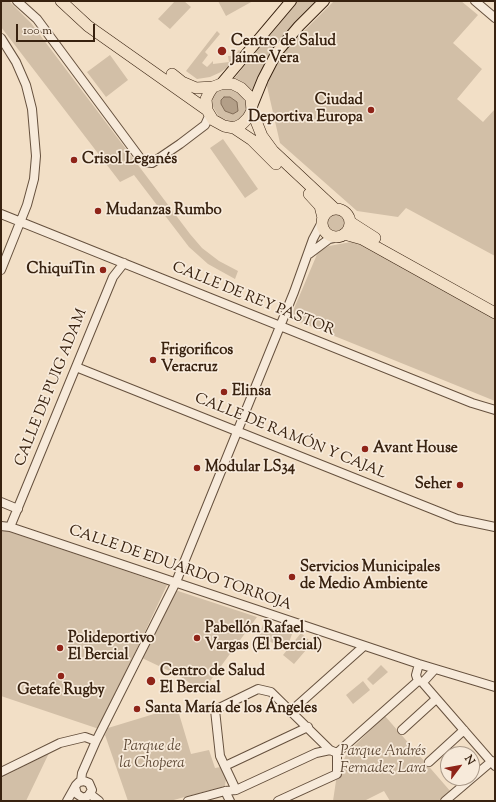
<!DOCTYPE html>
<html>
<head>
<meta charset="utf-8">
<style>
	body { margin:0 }
	#map { position:relative; width:496px; height:802px; overflow:hidden; background:#f2dfc6; font-family:"Sorts Mill Goudy",serif }
	canvas { display:block }
	.frame { position:absolute; inset:0; border:2px solid #382210; pointer-events:none }
	.north { position:absolute; left:440px; top:746px; width:40px; height:40px; box-sizing:border-box; background:#f7eada; border:1px solid #ab9a89; border-radius:50%; rotate:58deg; font-size:11px; font-weight:700; line-height:16px; text-align:center; color:#382210 }
	.north::after { content:''; display:block; margin:auto; width:14px; height:18px; background:#8f2418; clip-path:polygon(50% 0,100% 100%,50% 72%,0 100%) }
	.scale { position:absolute; left:16px; top:24px; width:79px; height:18px; box-sizing:border-box; border:2px solid #382210; border-top:0; padding-left:5px; font-size:12px; line-height:14px; white-space:nowrap; color:#382210; -webkit-text-stroke:3px #f7eada; paint-order:stroke }
</style>
</head>
<body>
<div id="map">
<canvas width="496" height="802"></canvas>
<div class="frame"></div>
<div class="north">N</div>
<div class="scale">100 m</div>
</div>
<script>
const ctx = document.querySelector('canvas').getContext('2d');
ctx.lineJoin = 'round';
function paint(path, color) { ctx.fillStyle = color; ctx.fill(path, 'evenodd'); }
const poly = rows => new Path2D(rows.map(r => 'M' + r).join(''));
function stroke(path, color, width, dash) { ctx.strokeStyle = color; ctx.lineWidth = width; ctx.lineCap = dash ? 'butt' : 'round'; ctx.setLineDash(dash || []); ctx.stroke(path); }
function write(font, color, halo, rows, align = 'center') {
  ctx.font = font + ' "Sorts Mill Goudy",serif'; ctx.lineWidth = 3.5; ctx.setLineDash([]); ctx.textBaseline = 'middle'; ctx.strokeStyle = halo; ctx.fillStyle = color; for (const [text, x, y, turn = 0] of rows) {
    ctx.save(); ctx.translate(x, y); ctx.rotate((+turn || 0) * Math.PI / 180); ctx.textAlign = isNaN(turn) ? turn : align; if (halo) ctx.strokeText(text, 0, 0); ctx.fillText(text, 0, 0); ctx.restore();
  }
}
paint(poly([
	[1,1,9,1,31,23,190,234,202,248,219,261,238,271,235,279,208,264,189,247,134,175,120,182,1,27],
	[175,1,184,1,191,7,170,29,158,19],
	[218,1,253,1,226,16],
	[297,1,324,1,249,93,233,80],
	[334,1,461,1,478,15,453,43,482,69,457,99,483,122,495,109,495,256,406,208,398,217,357,211,280,143,266,82,278,59,289,46],
	[217,31,220,34,205,52,208,55,202,63,207,67,213,61,213,64,229,62,228,56,234,56,239,50,240,51,229,66,221,72,210,77,197,79,186,71],
	[110,55,128,80,106,97,87,72],
	[229,88,241,94,247,105,245,117,233,122,219,117,212,105,213,96,216,92],
	[223,139,258,189,245,198,210,148],
	'327 223a10 10 0 1 1 20 0a10 10 0 1 1-20 0Z',
	[351,242,357,242,495,317,495,401,290,318,318,252,329,246],
	[4,530,167,585,99,729,1,696,1,531],
	[175,590,257,617,202,692,180,676,142,658],
	[263,624,292,634,287,648,259,638],
	[301,633,312,643,294,664,283,655],
	[381,665,388,672,373,685,367,679],
	[363,681,370,690,353,704,346,695],
	[177,707,191,754,209,750,215,768,221,767,226,779,225,786,170,801,128,801,105,735,108,728],
	[385,716,451,792,438,801,390,801,384,791,364,801,333,801,337,774,347,753],
	[49,753,26,801,1,801,1,778]
]), '#d2bfa7');
const water = poly([
	[224,97,230,97,237,102,238,111,233,114,225,111,221,104,221,100,224,97]
]);
paint(water, '#b39f88');
stroke(water, '#826d58', 1);
const minor = poly([
	[17,1,37,19,140,158,145,162,152,163,180,144,205,125,210,114],
	[475,1,495,18],
	[1,38,16,62,26,85,32,109,36,156,34,179,27,205,1,270],
	[1,214,472,403,495,410],
	[309,254,329,239,339,237],
	[76,367,457,519,495,527],
	[1,502,18,509],
	[1,526,10,527,419,664,495,687],
	[10,527,113,277,124,263],
	[418,681,422,682,425,680,435,669],
	[418,681,416,675,419,664],
	[422,682,495,766],
	[290,712,364,646],
	[402,730,436,699],
	[429,762,464,730],
	[225,766,308,727],
	[1,772,60,743,85,737,96,741],
	[81,781,82,773,96,741,176,582,294,292,313,239,322,222],
	[236,790,220,756,215,710,258,689,271,692,330,750],
	[225,791,230,801],
	[90,794,99,801],
	[67,801,76,785,79,782,84,781,89,783,92,790,88,796,83,798,77,794,75,787],
	[188,801,225,791,236,790,316,753,330,750,337,753,418,681],
	[278,801,337,774,337,753],
	[445,801,492,761]
]);
const major = poly([
	[221,84,291,1],
	[252,106,263,79,277,52,299,26,324,1]
]);
const highway = poly([
	[61,1,88,26,207,110],
	[172,74,182,82,196,88,213,87],
	[221,84,233,84,241,88,251,98,252,111,248,118,242,124,234,128,224,126,213,120,207,110,206,99,209,93,213,87,221,84],
	[252,111,262,136,273,151,335,209],
	[234,128,252,140,276,164],
	[309,194,320,206,323,218],
	'322 223a14 14 0 1 1 28 0a14 14 0 1 1-28 0Z',
	[350,222,375,238],
	[344,234,362,239,495,313]
]);
stroke(minor, '#66513e', 10);
stroke(major, '#382210', 12);
stroke(highway, '#382210', 12);
stroke(minor, '#f7eada', 8);
stroke(major, '#f2dfc6', 10);
stroke(highway, '#f2dfc6', 11);
for (const [x, y, r, color] of [
	[222,51,5,"#8f2418"],
	[371,110,4,"#8f2418"],
	[74,160,4,"#8f2418"],
	[98,211,4,"#8f2418"],
	[103,270,4,"#8f2418"],
	[153,360,4,"#8f2418"],
	[224,392,4,"#8f2418"],
	[365,449,4,"#8f2418"],
	[197,468,4,"#8f2418"],
	[460,485,4,"#8f2418"],
	[292,577,4,"#8f2418"],
	[197,638,4,"#8f2418"],
	[60,648,4,"#8f2418"],
	[61,676,4,"#8f2418"],
	[151,681,5,"#8f2418"],
	[137,709,4,"#8f2418"]
]) { const dot = new Path2D(); dot.arc(x, y, r, 0, 2 * Math.PI); ctx.fillStyle = color; ctx.fill(dot); stroke(dot, '#f7eada', 1.5); }
write('bold 15px', '#382210', '#f7eada', [
	["Centro de Salud",231,42],
	["Jaime Vera",231,59],
	["Ciudad",363,101,"right"],
	["Deportiva Europa",363,118,"right"],
	["Crisol Leganés",82,160],
	["Mudanzas Rumbo",106,211],
	["ChiquiTin",95,270,"right"],
	["Frigorificos",161,351],
	["Veracruz",161,368],
	["Elinsa",232,392],
	["Avant House",373,449],
	["Modular LS34",205,468],
	["Seher",452,485,"right"],
	["Servicios Municipales",300,568],
	["de Medio Ambiente",300,585],
	["Pabellón Rafael",205,629],
	["Vargas (El Bercial)",205,646],
	["Polideportivo",68,639],
	["El Bercial",68,656],
	["Centro de Salud",160,672],
	["El Bercial",160,689],
	["Getafe Rugby",61,691,"center"],
	["Santa María de los Ángeles",145,709]
], 'left');
write('15px', '#382210', '#f7eada', [
	["CALLE DE REY PASTOR",253,300,22],
	["CALLE DE PUIG ADAM",52,388,-68],
	["CALLE DE RAMÓN Y CAJAL",290,437,22],
	["CALLE DE EDUARDO TORROJA",180,569,19]
]);
write('italic 15px', '#5e4936', '#f7eada', [
	["Parque de",152,747],
	["la Chopera",152,764],
	["Parque Andrés",383,752],
	["Fernadez Lara",383,769]
]);
</script>
</body>
</html>
